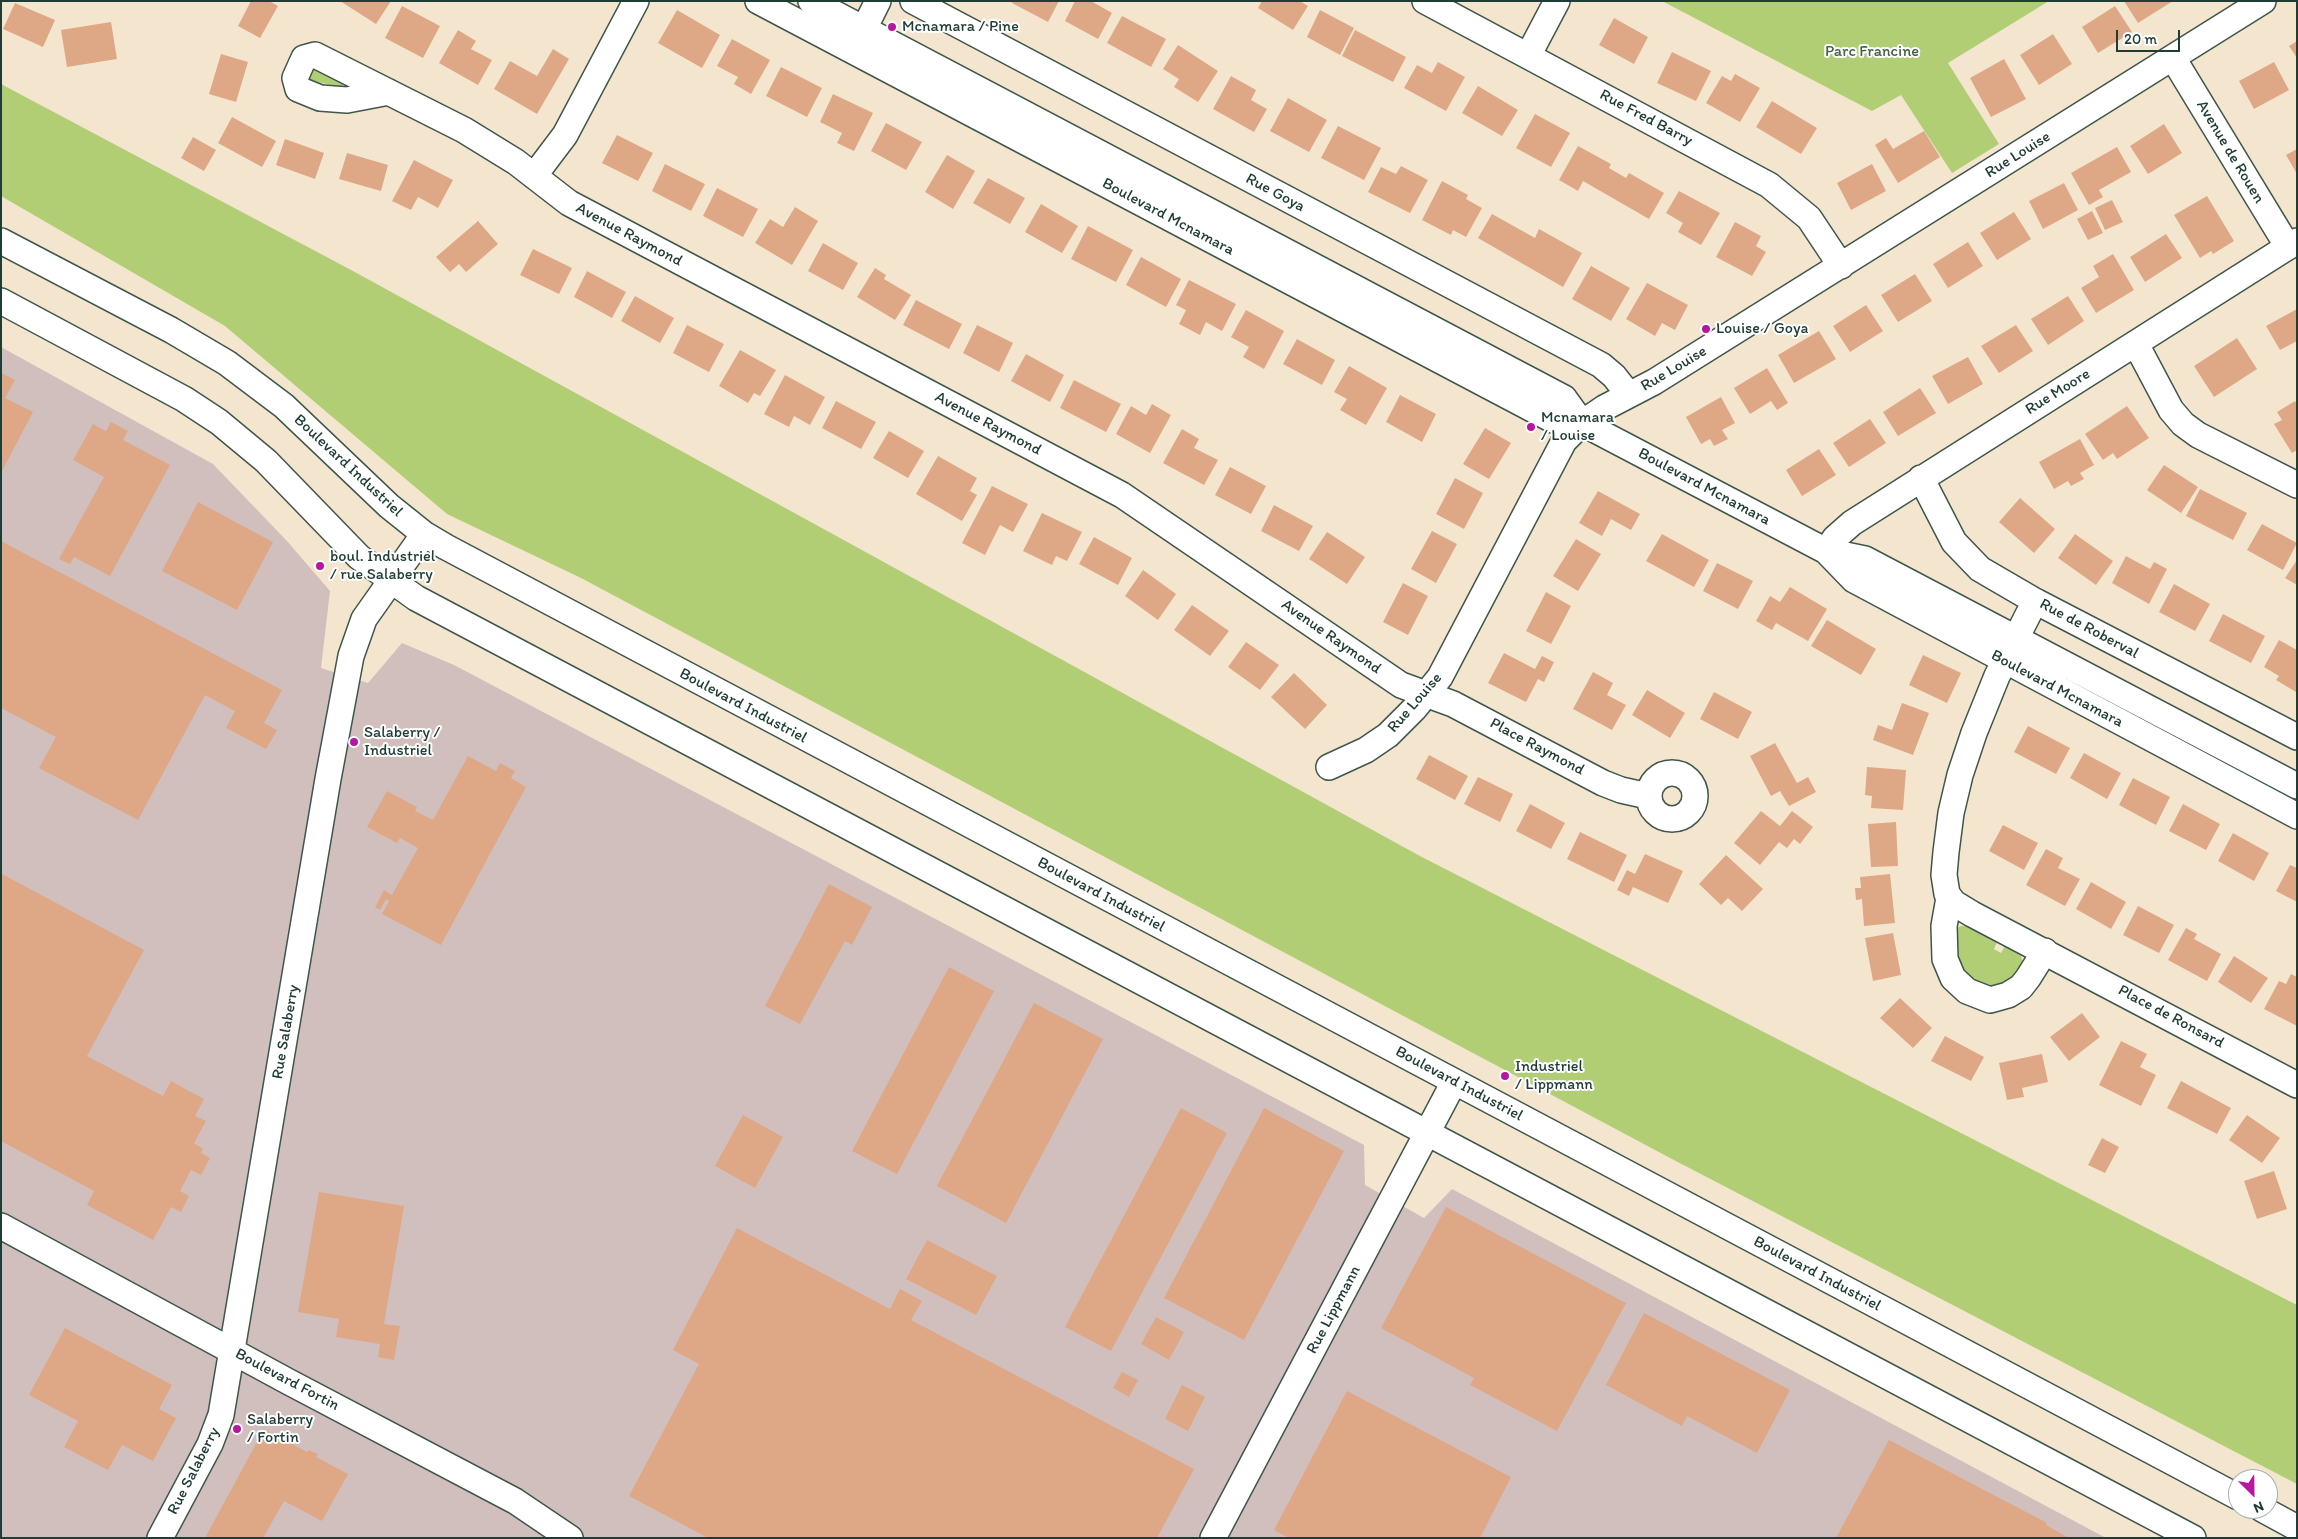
<!DOCTYPE html>
<html>
<head>
<meta charset="utf-8">
<style>
	body { margin:0 }
	#map { position:relative; width:2298px; height:1539px; overflow:hidden; background:#f4e6ce; font-family:Itim,sans-serif }
	canvas { display:block }
	.frame { position:absolute; inset:0; border:2px solid #1f3d34; pointer-events:none }
	.north { position:absolute; left:2228px; top:1469px; width:50px; height:50px; box-sizing:border-box; background:#fff; border:1px solid #a5b1ae; border-radius:50%; rotate:157deg; font-size:14px; font-weight:700; line-height:20px; text-align:center; color:#1f3d34 }
	.north::after { content:''; display:block; margin:auto; width:18px; height:22px; background:#b5179e; clip-path:polygon(50% 0,100% 100%,50% 72%,0 100%) }
	.scale { position:absolute; left:2116px; top:30px; width:64px; height:22px; box-sizing:border-box; border:2px solid #1f3d34; border-top:0; padding-left:6px; font-size:15px; line-height:18px; white-space:nowrap; color:#1f3d34; -webkit-text-stroke:4px #fff; paint-order:stroke }
</style>
</head>
<body>
<div id="map">
<canvas width="2298" height="1539"></canvas>
<div class="frame"></div>
<div class="north">N</div>
<div class="scale">20 m</div>
</div>
<script>
const ctx = document.querySelector('canvas').getContext('2d');
ctx.lineJoin = 'round';
function paint(path, color) { ctx.fillStyle = color; ctx.fill(path, 'evenodd'); }
const poly = rows => new Path2D(rows.map(r => 'M' + r).join(''));
function stroke(path, color, width, dash) { ctx.strokeStyle = color; ctx.lineWidth = width; ctx.lineCap = dash ? 'butt' : 'round'; ctx.setLineDash(dash || []); ctx.stroke(path); }
function write(font, color, halo, rows, align = 'center') {
  ctx.font = font + ' Itim,sans-serif'; ctx.lineWidth = 4; ctx.setLineDash([]); ctx.textBaseline = 'middle'; ctx.strokeStyle = halo; ctx.fillStyle = color; for (const [text, x, y, turn = 0] of rows) {
    ctx.save(); ctx.translate(x, y); ctx.rotate((+turn || 0) * Math.PI / 180); ctx.textAlign = isNaN(turn) ? turn : align; if (halo) ctx.strokeText(text, 0, 0); ctx.fillText(text, 0, 0); ctx.restore();
  }
}
paint(poly([
	[1,347,213,464,287,541,330,591,321,668,368,683,402,643,454,665,1364,1145,1365,1185,1424,1218,1452,1189,2106,1538,1,1538]
]), '#d1bfbd');
paint(poly([
	[1662,1,2049,1,1948,63,1999,144,1952,173,1901,95,1872,111],
	[315,67,344,83,342,88,310,80,309,79,313,68],
	[1,84,353,271,1420,856,2297,1305,2297,1484,1672,1159,581,578,447,514,225,326,1,196],
	[1961,926,1965,926,1997,942,1994,949,2001,953,2005,946,2021,956,2023,962,2019,970,2008,983,1995,989,1966,977,1956,960,1956,928]
]), '#b1ce75');
paint(poly([
	[251,1,269,1,278,6,260,38,238,26],
	[340,1,391,1,376,24],
	[1013,1,1059,1,1048,22,1012,3],
	[1075,1,1091,1,1112,13,1098,39,1065,21],
	[1262,1,1300,1,1308,6,1293,30,1258,8],
	[2124,1,2173,1,2138,23],
	[15,3,55,20,43,47,3,29],
	[402,6,440,26,423,58,385,38],
	[2115,6,2132,32,2098,53,2082,27],
	[677,10,720,35,702,68,658,43],
	[1320,10,1354,28,1340,55,1307,37],
	[1122,16,1166,39,1151,67,1107,43],
	[1614,18,1648,37,1634,64,1599,45],
	[111,22,117,59,67,67,61,30],
	[458,30,476,41,471,49,492,60,478,85,439,63],
	[1355,30,1406,57,1393,82,1342,56],
	[2053,34,2072,64,2039,85,2020,55],
	[732,39,770,60,751,94,734,84,738,77,717,66],
	[2297,41,2297,58,2289,46],
	[1178,45,1218,71,1198,102,1174,87,1179,79,1163,69],
	[553,49,569,59,537,114,494,89,510,61,537,76],
	[1672,52,1711,71,1696,101,1657,83],
	[221,54,248,62,236,102,209,94],
	[2004,59,2026,99,1991,117,1970,78],
	[1438,62,1465,77,1446,111,1404,88,1417,65,1432,73],
	[2274,62,2289,90,2254,109,2239,81],
	[781,67,822,88,807,117,766,96],
	[1735,74,1760,88,1740,122,1706,103,1722,76,1731,81],
	[1231,76,1256,90,1251,100,1267,109,1254,132,1213,109],
	[1478,86,1518,110,1502,136,1462,113],
	[833,94,873,113,854,151,837,143,842,133,820,122],
	[1288,98,1327,120,1309,152,1270,131],
	[1772,101,1817,128,1801,154,1756,127],
	[1535,114,1570,133,1551,167,1516,148],
	[232,117,276,141,262,167,218,143],
	[886,123,922,142,906,170,871,151],
	[2164,124,2182,153,2148,174,2130,146],
	[1338,126,1381,148,1364,180,1321,158],
	[1924,131,1940,157,1898,183,1875,145,1886,138,1893,149],
	[617,135,653,153,638,181,602,163],
	[193,137,216,150,204,171,181,158],
	[285,139,324,153,315,179,276,165],
	[1578,146,1611,164,1609,168,1626,178,1629,173,1664,193,1649,219,1583,181,1578,191,1559,180],
	[2117,147,2131,172,2099,190,2103,197,2089,205,2071,173],
	[2297,149,2297,174,2286,155],
	[347,153,388,165,381,191,339,179],
	[947,155,975,171,953,209,925,192],
	[414,160,453,180,438,208,418,197,411,210,392,201],
	[665,164,705,184,691,211,652,191],
	[1872,164,1886,191,1851,210,1837,183],
	[1401,166,1428,180,1410,213,1368,192,1381,167,1396,174],
	[988,178,1025,198,1010,224,973,203],
	[1442,181,1468,195,1466,199,1482,208,1466,237,1453,230,1451,235,1422,220],
	[2064,183,2078,210,2043,229,2029,201],
	[717,188,758,209,743,237,703,216],
	[1679,191,1720,213,1701,245,1678,232,1683,223,1666,213],
	[2207,196,2234,241,2213,254,2211,251,2200,258,2174,215],
	[2112,200,2123,222,2105,230,2095,208],
	[1041,204,1078,226,1062,253,1025,232],
	[795,207,818,221,792,265,755,243,770,219,783,227],
	[2092,211,2103,233,2088,240,2077,219],
	[2014,212,2031,239,1997,260,1980,233],
	[1492,214,1535,238,1539,229,1582,253,1563,287,1478,238],
	[478,221,498,244,466,272,459,264,450,272,436,257],
	[1735,222,1761,236,1756,246,1766,252,1752,276,1716,257],
	[1088,226,1133,250,1116,282,1071,259],
	[2166,234,2182,258,2145,282,2130,257],
	[1968,242,1983,266,1948,288,1933,264],
	[823,243,858,263,843,290,808,271],
	[533,249,572,268,559,294,520,275],
	[2113,254,2134,290,2096,313,2081,288,2099,277,2093,266],
	[1141,257,1181,279,1166,307,1126,285],
	[1591,266,1630,288,1611,321,1572,299],
	[875,268,886,275,884,279,911,295,895,320,857,297],
	[587,271,626,292,612,318,574,297],
	[1915,274,1932,301,1898,322,1881,295],
	[1189,280,1236,304,1222,331,1206,322,1200,335,1179,324,1186,310,1176,305],
	[1647,283,1688,305,1675,330,1662,323,1655,336,1626,319],
	[635,296,674,318,660,343,621,321],
	[2068,296,2084,321,2048,345,2031,319],
	[916,300,962,324,949,349,903,325],
	[1866,305,1883,331,1850,352,1833,326],
	[2297,309,2297,341,2280,350,2266,326],
	[1246,310,1284,331,1264,369,1243,357,1249,347,1231,337],
	[687,325,724,344,709,372,673,353],
	[977,325,1013,343,999,372,963,353],
	[2016,325,2033,351,1999,373,1981,346],
	[1819,331,1836,359,1794,383,1778,355],
	[2237,338,2257,369,2214,397,2194,366],
	[1297,339,1335,360,1322,385,1283,364],
	[740,350,776,370,760,396,754,393,748,403,719,386],
	[1026,354,1064,375,1050,402,1011,381],
	[1968,357,1983,384,1948,404,1932,376],
	[1349,366,1387,388,1366,425,1340,410,1347,399,1334,392],
	[1767,368,1788,403,1777,410,1771,401,1750,414,1734,388],
	[1,373,15,380,5,398,33,412,1,473],
	[785,375,825,397,810,425,794,416,789,427,764,414],
	[1074,380,1121,404,1106,432,1060,408],
	[1920,388,1936,413,1898,436,1883,412],
	[1400,395,1436,414,1422,442,1386,422],
	[1721,397,1735,423,1722,430,1728,439,1714,446,1710,439,1701,444,1686,417],
	[836,401,876,422,861,449,822,428],
	[2295,401,2297,405,2297,450,2292,453,2274,424,2282,420,2277,412],
	[1152,404,1171,415,1150,453,1116,434,1131,406,1146,415],
	[2127,406,2149,438,2117,459,2113,453,2103,460,2085,434],
	[1870,419,1886,443,1849,467,1833,443],
	[111,422,128,431,123,440,170,465,110,576,74,557,70,564,59,559,104,477,73,460,93,424,106,431],
	[1485,428,1511,443,1489,479,1463,464],
	[1182,429,1199,439,1194,448,1218,460,1204,485,1163,463],
	[889,431,924,451,908,478,873,458],
	[2080,439,2094,465,2080,473,2084,479,2071,486,2068,481,2054,489,2039,462],
	[1819,449,1836,475,1802,496,1786,470],
	[938,456,977,478,970,491,977,495,962,521,916,494],
	[2164,465,2198,487,2181,513,2147,490],
	[1230,467,1266,486,1251,514,1215,495],
	[1455,478,1483,493,1464,529,1436,514],
	[992,486,1028,504,1013,532,1000,525,985,555,962,543],
	[2200,489,2247,513,2233,540,2186,516],
	[1598,491,1640,514,1631,530,1611,519,1602,536,1579,523],
	[2020,498,2055,529,2034,553,1999,522],
	[198,502,273,542,237,610,162,571],
	[1274,505,1313,526,1299,551,1261,531],
	[1042,513,1082,532,1067,561,1056,556,1052,565,1023,551],
	[2262,524,2297,543,2283,570,2247,550],
	[1432,531,1457,544,1436,583,1411,569],
	[1327,532,1365,557,1347,584,1309,559],
	[1662,534,1709,560,1694,587,1646,561],
	[2075,534,2113,561,2096,585,2058,558],
	[1094,537,1132,558,1118,585,1079,564],
	[1576,539,1601,554,1578,591,1553,576],
	[1,541,282,690,264,723,277,730,266,749,226,728,235,711,205,695,138,820,39,768,56,737,1,708],
	[2126,556,2150,569,2154,562,2167,569,2149,604,2112,583],
	[2297,560,2297,585,2285,578],
	[1717,563,1753,581,1738,609,1703,591],
	[1143,570,1176,594,1158,620,1125,596],
	[1403,583,1428,596,1408,635,1383,622],
	[2174,584,2210,604,2195,631,2159,612],
	[1790,587,1827,609,1808,641,1776,623,1772,630,1756,621,1770,596,1780,602],
	[1546,592,1571,606,1551,644,1526,631],
	[1192,605,1229,631,1210,656,1174,630],
	[2223,614,2265,636,2251,663,2209,641],
	[1827,620,1876,649,1861,675,1811,646],
	[2279,640,2297,650,2296,692,2276,680,2279,676,2264,667],
	[1246,642,1279,665,1260,690,1228,667],
	[1504,653,1535,669,1542,656,1554,662,1544,682,1538,679,1526,702,1488,683],
	[1923,655,1961,673,1947,703,1909,685],
	[1593,672,1613,683,1607,695,1626,705,1612,730,1573,709],
	[1294,673,1327,705,1305,729,1271,697],
	[1647,690,1685,713,1670,738,1632,715],
	[1714,692,1752,712,1738,739,1700,719],
	[1902,703,1929,713,1913,755,1873,740,1878,725,1892,730],
	[2028,726,2070,748,2056,774,2014,752],
	[1775,743,1797,783,1808,777,1816,792,1789,806,1780,791,1771,796,1750,756],
	[2084,753,2121,773,2107,799,2070,778],
	[1429,755,1468,776,1455,800,1416,779],
	[468,756,496,771,500,763,515,771,511,778,526,787,441,945,382,914,389,901,386,899,380,910,375,907,384,890,392,895,418,848,400,838,397,843,367,827,387,791,417,807,415,811,433,820],
	[1867,767,1906,770,1903,810,1871,808,1872,796,1865,795],
	[1478,777,1513,794,1500,822,1464,804],
	[2133,778,2170,797,2156,825,2119,805],
	[1530,804,1565,823,1551,849,1516,831],
	[2183,804,2220,824,2206,850,2169,831],
	[1761,811,1780,826,1792,811,1813,827,1800,844,1794,839,1787,848,1779,842,1760,865,1734,843],
	[1896,822,1898,866,1871,867,1868,824],
	[2003,825,2038,843,2024,870,1989,851],
	[1580,832,1627,855,1614,882,1567,859],
	[2233,833,2269,853,2254,881,2218,861],
	[2046,849,2063,858,2058,868,2080,879,2065,906,2026,885],
	[1645,854,1683,871,1668,903,1633,887,1629,896,1617,890,1627,870,1635,874],
	[1726,855,1763,889,1742,911,1728,898,1721,905,1699,884],
	[2290,865,2297,868,2297,902,2276,891],
	[2,874,144,950,87,1056,163,1096,171,1081,204,1099,195,1116,206,1121,194,1143,203,1149,201,1153,210,1158,201,1175,191,1170,180,1191,189,1196,181,1212,171,1207,153,1240,87,1205,94,1191,1,1141],
	[1890,874,1895,923,1864,926,1862,899,1856,900,1855,888,1861,888,1860,877],
	[2091,882,2126,902,2111,929,2076,909],
	[829,884,872,907,852,945,845,941,800,1024,765,1006],
	[2138,906,2174,925,2159,953,2123,935],
	[2186,928,2197,934,2194,939,2221,954,2207,981,2168,960],
	[1893,933,1901,975,1873,981,1865,938],
	[2234,956,2268,978,2251,1003,2218,982],
	[949,967,994,991,897,1174,852,1151],
	[2291,974,2297,977,2297,1026,2264,1009,2279,981,2286,984],
	[1900,998,1932,1028,1913,1048,1880,1018],
	[1034,1003,1103,1039,1006,1223,937,1186],
	[2082,1013,2100,1037,2069,1061,2050,1037],
	[1945,1036,1984,1057,1971,1081,1931,1061],
	[2121,1041,2147,1054,2140,1067,2156,1075,2141,1106,2099,1085],
	[2042,1054,2048,1082,2022,1088,2024,1097,2007,1100,1999,1063],
	[2181,1081,2231,1108,2217,1134,2167,1108],
	[1181,1108,1227,1133,1111,1351,1065,1327],
	[1264,1108,1344,1151,1244,1340,1164,1298],
	[743,1115,783,1137,755,1188,715,1166],
	[2247,1115,2280,1138,2262,1163,2229,1140],
	[2102,1138,2119,1147,2105,1173,2088,1165],
	[2274,1171,2287,1209,2257,1219,2244,1181],
	[319,1192,404,1206,384,1324,400,1326,394,1360,378,1357,380,1344,336,1337,339,1319,298,1312],
	[1446,1207,1626,1303,1557,1431,1470,1385,1474,1378,1381,1328],
	[737,1228,890,1309,900,1289,922,1301,911,1320,1194,1469,1157,1538,708,1538,629,1496,699,1364,673,1350],
	[927,1240,997,1276,976,1315,906,1279],
	[1644,1313,1790,1390,1757,1453,1687,1416,1682,1426,1606,1385],
	[1156,1317,1184,1332,1169,1360,1141,1344],
	[65,1328,172,1385,159,1409,176,1418,153,1461,122,1445,108,1470,100,1466,64,1447,78,1421,29,1395],
	[1122,1372,1138,1380,1129,1397,1113,1388],
	[1182,1385,1205,1397,1188,1431,1165,1419],
	[1347,1391,1511,1477,1480,1538,1289,1538,1274,1530],
	[264,1429,307,1452,309,1450,318,1454,316,1457,348,1474,322,1521,284,1501,263,1538,205,1538],
	[1889,1440,2047,1523,2046,1525,2069,1538,1836,1538]
]), '#dea886');
const minor = poly([
	[758,1,1553,420,1582,423,1826,551,1865,559,2297,786],
	[811,1,1564,398,1582,423],
	[913,1,1601,365,1614,376,1629,395],
	[1425,1,1769,185,1809,218,1841,266],
	[857,43,878,1],
	[1528,56,1557,1],
	[2173,58,2288,247],
	[389,92,347,100,320,98,298,89,295,78,304,58,315,55,464,130,516,162,569,203,1122,495,1401,685,1453,704,1603,783,1621,790,1648,796],
	[534,176,565,135,636,1],
	[1,241,171,330,227,363,284,406,389,506,424,534,446,547,2238,1497],
	[1,301,184,399,219,422,266,461,359,557,416,598,2193,1538],
	[2136,344,2171,410,2183,424,2198,435,2297,485],
	[1921,478,1954,542,1980,569,2035,601,2297,737],
	[1826,551,1835,538,1852,523,2297,241],
	[1826,551,1854,580,2297,816],
	[2035,601,1997,676,1974,733,1960,775,1951,813,1946,852,1944,875,1947,894,1954,903,1972,914,2297,1085],
	[1329,767,1366,750,1388,735,1415,708,1440,677,1564,441,1582,423,1604,408,1654,382,2263,1],
	'1649 796a23 23 0 1 1 46 0a23 23 0 1 1-46 0Z',
	[1949,898,1944,926,1945,959,1953,978,1967,991,1990,1000,2008,995,2021,987,2028,978,2045,951],
	[1,1226,289,1382,515,1501,570,1538],
	[2262,1509,2297,1528],
	[160,1538,210,1444,221,1415,328,779,351,656,364,619,424,534],
	[1213,1538,1454,1082]
]);
stroke(minor, '#3f564b', 28);
stroke(minor, '#fff', 25);
for (const [x, y, r, color] of [
	[892,27,5,"#b5179e"],
	[1706,329,5,"#b5179e"],
	[1531,427,5,"#b5179e"],
	[320,566,5,"#b5179e"],
	[354,742,5,"#b5179e"],
	[1505,1076,5,"#b5179e"],
	[237,1429,5,"#b5179e"]
]) { const dot = new Path2D(); dot.arc(x, y, r, 0, 2 * Math.PI); ctx.fillStyle = color; ctx.fill(dot); stroke(dot, '#fff', 2); }
write('16px', '#1f3d34', '#fff', [
	["Mcnamara / Pine",902,27],
	["Louise / Goya",1716,329],
	["Mcnamara",1541,418],
	["/ Louise",1541,436],
	["boul. Industriel",330,557],
	["/ rue Salaberry",330,575],
	["Salaberry /",364,733],
	["Industriel",364,751],
	["Industriel",1515,1067],
	["/ Lippmann",1515,1085],
	["Salaberry",247,1420],
	["/ Fortin",247,1438]
], 'left');
write('16px', '#446144', '#fff', [
	["Parc Francine",1872,52]
]);
write('16px', '#1f3d34', '#fff', [
	["Rue Fred Barry",1646,118,28],
	["Avenue de Rouen",2230,152,59],
	["Rue Louise",2018,155,-32],
	["Rue Goya",1275,193,28],
	["Boulevard Mcnamara",1168,217,28],
	["Avenue Raymond",629,235,28],
	["Rue Louise",1674,369,-31],
	["Rue Moore",2058,392,-32],
	["Avenue Raymond",988,424,28],
	["Boulevard Industriel",348,466,43],
	["Boulevard Mcnamara",1704,487,28],
	["Rue de Roberval",2089,629,28],
	["Avenue Raymond",1331,637,35],
	["Boulevard Mcnamara",2057,689,28],
	["Rue Louise",1415,703,-49],
	["Boulevard Industriel",743,706,28],
	["Place Raymond",1537,747,28],
	["Boulevard Industriel",1101,895,28],
	["Place de Ronsard",2171,1017,28],
	["Rue Salaberry",286,1032,-80],
	["Boulevard Industriel",1459,1084,28],
	["Boulevard Industriel",1817,1274,28],
	["Rue Lippmann",1334,1310,-62],
	["Boulevard Fortin",287,1380,28],
	["Rue Salaberry",194,1471,-63]
]);
</script>
</body>
</html>
